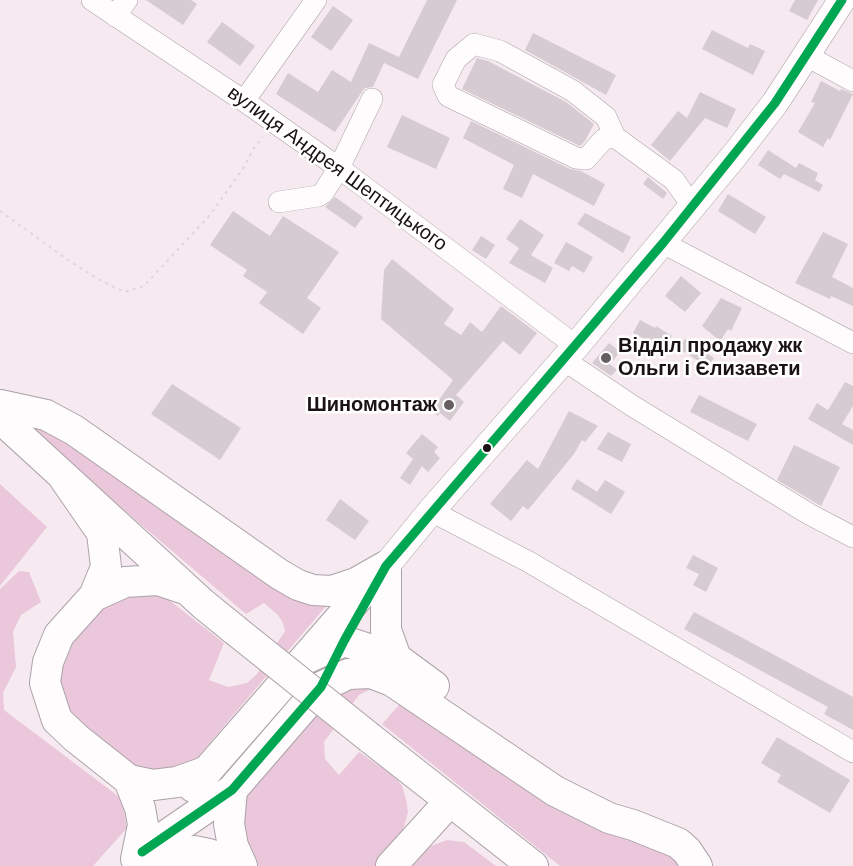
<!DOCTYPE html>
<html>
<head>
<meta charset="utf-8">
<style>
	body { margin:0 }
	canvas { display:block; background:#f6eaf0 }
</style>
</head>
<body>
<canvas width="853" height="866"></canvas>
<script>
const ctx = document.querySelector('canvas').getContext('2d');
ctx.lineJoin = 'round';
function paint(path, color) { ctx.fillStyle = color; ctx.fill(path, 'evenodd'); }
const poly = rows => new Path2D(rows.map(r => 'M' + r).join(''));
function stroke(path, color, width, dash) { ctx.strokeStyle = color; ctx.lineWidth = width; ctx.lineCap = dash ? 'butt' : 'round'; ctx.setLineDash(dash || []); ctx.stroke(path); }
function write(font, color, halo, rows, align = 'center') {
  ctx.font = font + ' Helvetica,sans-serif'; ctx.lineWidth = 5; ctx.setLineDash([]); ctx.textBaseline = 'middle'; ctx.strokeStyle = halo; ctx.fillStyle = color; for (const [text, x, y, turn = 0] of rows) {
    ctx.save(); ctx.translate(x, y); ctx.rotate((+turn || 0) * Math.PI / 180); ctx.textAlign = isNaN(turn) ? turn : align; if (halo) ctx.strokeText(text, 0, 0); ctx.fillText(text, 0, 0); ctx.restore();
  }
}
paint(poly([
	[16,418,40,423,332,599,196,759,183,768,166,773,130,766,71,719,57,672,64,653,103,600,151,586,224,643,209,680,228,687,247,683,257,674,285,631,283,623,278,615,264,603,246,614],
	[0,484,47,527,0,586],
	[19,571,29,572,41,602,21,615,13,632,16,667,3,693,4,710,122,799,127,828,93,866,0,866,0,589],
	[352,681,371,689,359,695,324,742,325,759,339,775,359,752,394,776,402,786,406,799,408,812,403,830,390,852,378,866,255,866,238,838,244,790,322,697],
	[405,698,690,866,560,866,382,724],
	[447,840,464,842,496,866,407,866,413,859,431,846]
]), '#eac7da');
paint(poly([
	[146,0,191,0,197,4,183,25],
	[427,0,457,0,418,79,384,63,373,87,365,88,361,93,335,132,276,94,288,73,318,92,332,70,351,82,369,43,399,57],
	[795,0,818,0,807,20,789,11],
	[333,6,353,20,331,51,311,37],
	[222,22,255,46,240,66,207,42],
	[712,30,748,48,750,44,765,51,753,75,702,49],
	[533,33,616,75,606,95,525,50],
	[477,58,488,61,566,102,594,124,585,141,580,146,462,89],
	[821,81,840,91,841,89,853,94,830,140,828,138,823,147,798,132,815,103,811,102],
	[700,92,736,109,727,128,705,118,670,161,651,145,678,111,687,118],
	[402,115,450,138,436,169,387,147],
	[471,121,570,169,581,171,605,184,594,206,533,174,522,198,503,189,514,165,463,138],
	[768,150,796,168,799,163,818,173,815,180,823,185,819,192,784,174,780,179,758,165],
	[648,177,667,193,663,199,643,184],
	[728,194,766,217,755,234,718,211],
	[335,197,363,217,355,228,325,207],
	[233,211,270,236,283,216,339,252,307,298,321,308,303,334,259,303,267,292,243,276,247,270,210,245],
	[585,213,631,237,623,253,577,224],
	[520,219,544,235,531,255,553,268,545,283,509,263,519,248,506,239],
	[823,232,848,244,832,277,853,288,853,306,831,296,830,299,795,283],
	[481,236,495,245,486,259,472,250],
	[566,242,593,257,584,273,572,266,569,271,554,263],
	[392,259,454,309,444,324,461,335,470,322,482,332,501,306,537,333,520,355,503,341,456,395,464,402,450,421,440,413,438,416,431,411,453,380,381,319,384,270],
	[681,276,701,293,685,312,665,296],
	[721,298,742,308,731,331,728,329,720,341,702,326],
	[640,320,655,328,656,326,672,336,663,349,633,333],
	[685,339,714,358,708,367,678,348],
	[609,343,620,352,610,364,617,370,611,376,592,363],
	[845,382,853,386,853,406,842,424,853,430,853,445,808,419,817,403,828,410],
	[172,384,241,428,220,460,151,414],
	[699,395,757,424,748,441,690,412],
	[569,411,598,426,585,442,582,440,574,454,528,510,523,506,511,521,490,504,527,460,538,469],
	[608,432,631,444,622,462,597,449],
	[422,434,438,447,434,452,440,458,428,472,422,466,410,485,400,478,413,459,406,453],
	[794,445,840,467,821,506,777,480],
	[577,479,597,492,605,480,625,492,611,514,571,489],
	[340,499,369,521,355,540,326,520],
	[693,555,718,568,706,592,693,585,699,574,686,568],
	[694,612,853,697,853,730,824,714,828,707,684,629],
	[777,737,850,780,830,813,777,782,781,775,761,763]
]), '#d5cbd0');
const minor = poly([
	[92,0,244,101,339,168,576,346],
	[115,16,127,0],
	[807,56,853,81],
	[244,101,316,0],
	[615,137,606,117,573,91,500,51,474,44,456,59,443,85,448,96,576,158,586,159,604,139,615,137,674,180,693,207],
	[279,202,318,196,323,193,339,168,372,99],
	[663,243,853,343],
	[564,360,631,405,809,514,853,537],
	[431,511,529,562,853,752]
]);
const major = poly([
	[375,584,386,566,431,511,576,346,734,156,775,103,842,0]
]);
const highway = poly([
	[0,405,46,415,74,430,279,574,298,585,313,590,332,591,356,583,386,566],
	[0,418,203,604,235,630],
	[64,478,102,533,106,567,94,596,59,635,48,662,45,683,57,720,76,738,129,780,153,785,177,782,205,772],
	[386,566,386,630,396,658],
	[94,596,125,582,158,580,185,589],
	[307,658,344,641,396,658,434,686],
	[370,738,533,866],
	[129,780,140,808,143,825,136,859],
	[193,787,376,577],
	[232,790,229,824,233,846,242,866],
	[142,852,232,790,321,687,348,674,371,673,392,681,555,791,609,818,633,825,678,843,687,851,697,866],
	[139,859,194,851,209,854,236,866],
	[391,866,450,801]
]);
stroke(minor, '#aba2a7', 22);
stroke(major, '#aba2a7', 28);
stroke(highway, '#aba2a7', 32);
stroke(poly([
	[0,211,68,260,98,279,124,292,144,286,210,215,244,167,254,148,263,137]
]), '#dcd7da', 2, [3, 4.5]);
stroke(minor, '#fefcfd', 21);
stroke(major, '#fefcfd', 27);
stroke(highway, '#fefcfd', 30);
const highwayBridge = poly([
	[235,630,370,738]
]);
stroke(highwayBridge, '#aba2a7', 32, []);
stroke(highwayBridge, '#fefcfd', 30);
stroke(poly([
	[142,852,232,790,321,687,344,641,386,566,663,243,775,103,842,0]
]), '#00a651', 9);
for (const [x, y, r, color] of [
	[606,358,6,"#675e62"],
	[449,405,6,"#675e62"],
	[487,448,5,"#1a1216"]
]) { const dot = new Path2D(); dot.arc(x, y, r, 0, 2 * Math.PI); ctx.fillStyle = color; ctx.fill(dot); stroke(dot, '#fff', 2); }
write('20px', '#1a1216', '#fff', [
	["вулиця Андрея Шептицького",337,169,36]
]);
write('bold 20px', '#1a1216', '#fff', [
	["Відділ продажу жк",618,346],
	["Ольги і Єлизавети",618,369],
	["Шиномонтаж",437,405,"right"]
], 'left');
</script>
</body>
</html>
